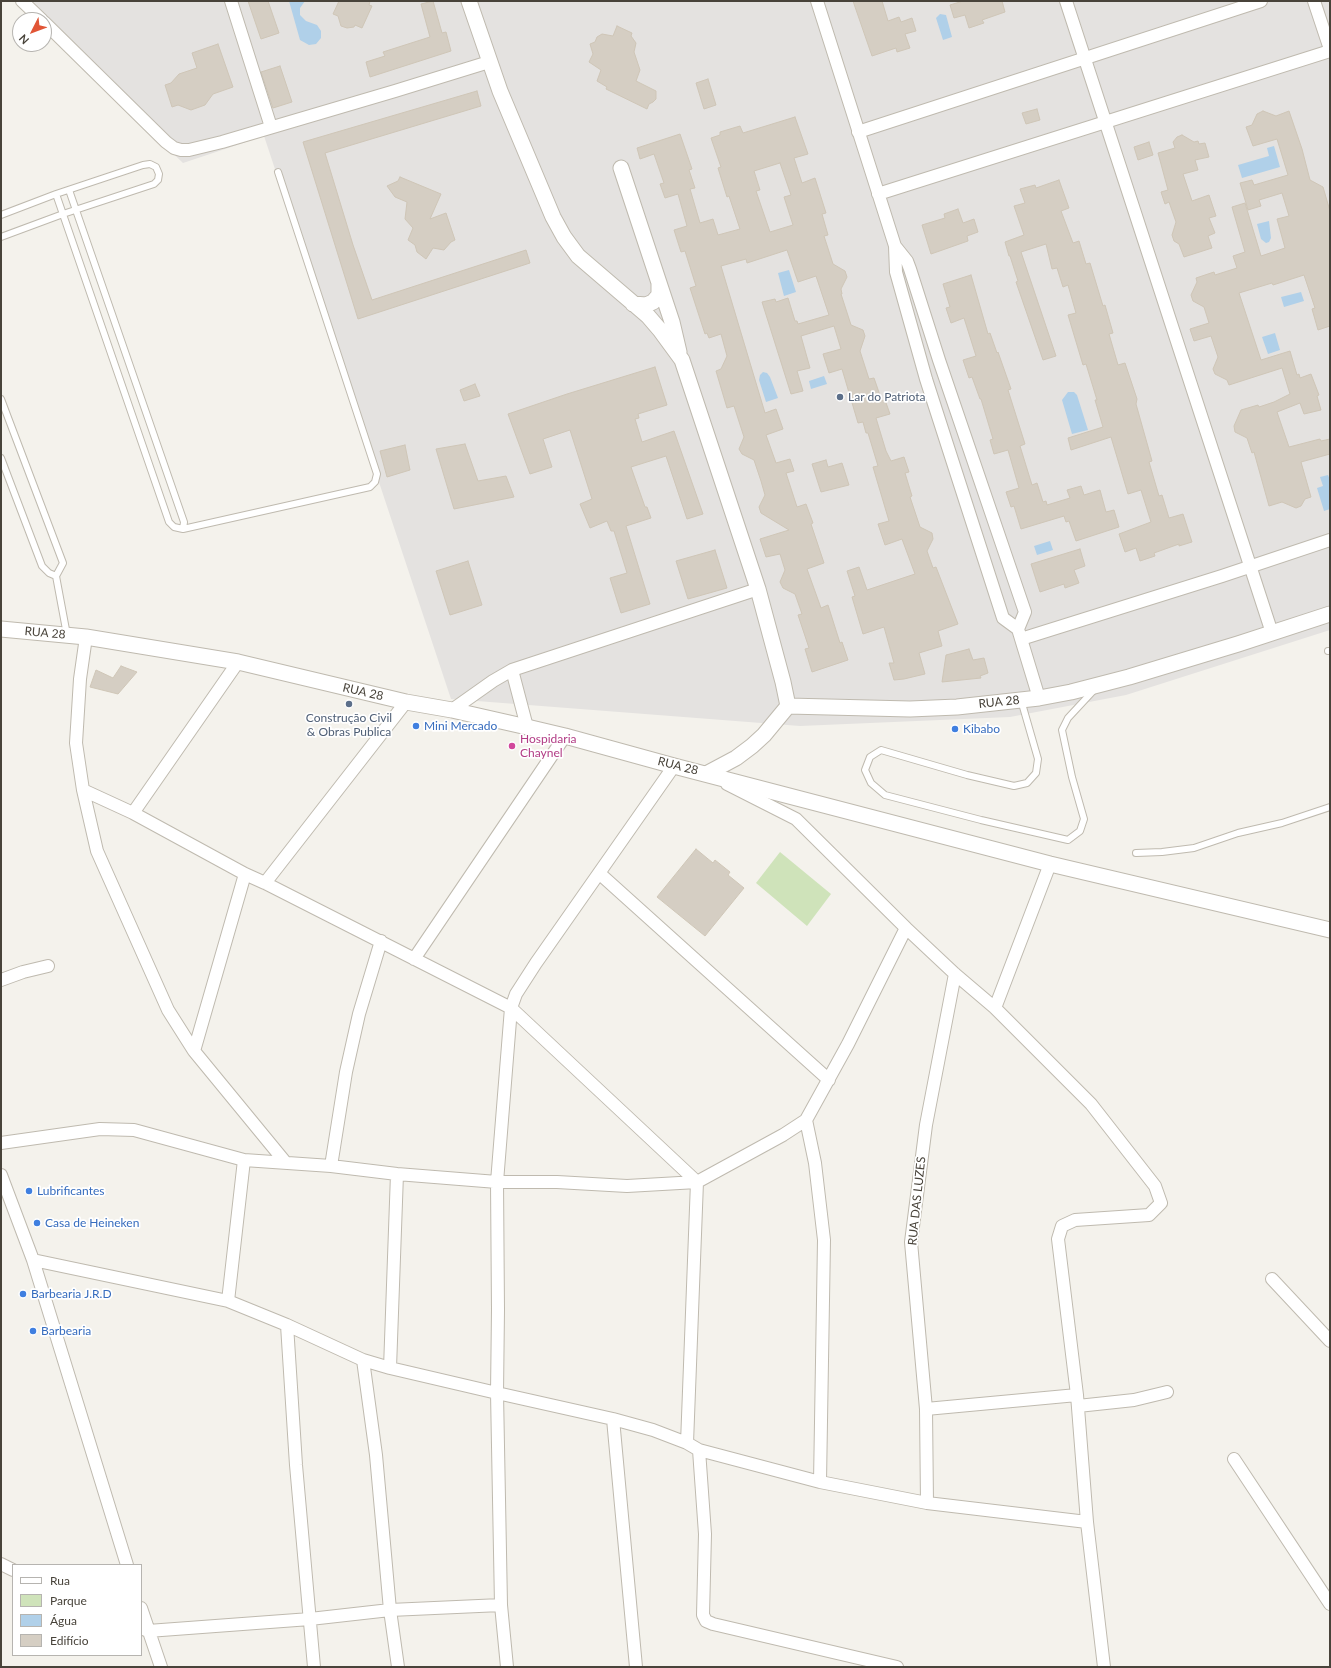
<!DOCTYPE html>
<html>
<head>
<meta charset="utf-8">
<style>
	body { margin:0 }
	#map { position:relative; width:1331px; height:1668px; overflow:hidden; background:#f4f2ec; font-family:Lato,sans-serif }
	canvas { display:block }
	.frame { position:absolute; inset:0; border:2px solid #48433a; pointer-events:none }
	.legend { position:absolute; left:12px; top:1564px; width:130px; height:92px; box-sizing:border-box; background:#fff; border:1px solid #b6b4b0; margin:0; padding:5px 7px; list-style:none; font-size:12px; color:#48433a }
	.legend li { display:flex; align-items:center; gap:8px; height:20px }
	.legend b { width:20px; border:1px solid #b6b4b0 }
	.north { position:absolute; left:12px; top:12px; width:40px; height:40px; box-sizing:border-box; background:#fff; border:1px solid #b6b4b0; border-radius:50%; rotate:228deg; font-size:11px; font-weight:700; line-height:16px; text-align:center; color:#48433a }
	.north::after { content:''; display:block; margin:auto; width:14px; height:18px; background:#e15536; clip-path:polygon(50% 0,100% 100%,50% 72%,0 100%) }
</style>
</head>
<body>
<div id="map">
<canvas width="1331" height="1668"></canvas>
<div class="frame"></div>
<ul class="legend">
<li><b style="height:5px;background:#fff"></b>Rua</li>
<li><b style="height:11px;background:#cfe3ba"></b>Parque</li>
<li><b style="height:11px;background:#b0d0e9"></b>Água</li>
<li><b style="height:11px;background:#d5cec3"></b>Edifício</li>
</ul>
<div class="north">N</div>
</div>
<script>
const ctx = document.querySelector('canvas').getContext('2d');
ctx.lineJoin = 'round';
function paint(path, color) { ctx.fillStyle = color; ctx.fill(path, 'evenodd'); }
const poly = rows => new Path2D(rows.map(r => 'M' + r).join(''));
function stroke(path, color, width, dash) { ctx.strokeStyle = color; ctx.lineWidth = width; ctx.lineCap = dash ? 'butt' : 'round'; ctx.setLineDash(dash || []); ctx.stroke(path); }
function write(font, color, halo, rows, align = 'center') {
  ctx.font = font + ' Lato,sans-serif'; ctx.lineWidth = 3.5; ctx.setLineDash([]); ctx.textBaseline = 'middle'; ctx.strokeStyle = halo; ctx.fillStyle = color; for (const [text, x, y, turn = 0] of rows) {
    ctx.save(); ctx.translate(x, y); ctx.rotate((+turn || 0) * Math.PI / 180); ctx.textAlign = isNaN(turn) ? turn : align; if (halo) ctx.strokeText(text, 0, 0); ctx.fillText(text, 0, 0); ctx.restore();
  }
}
paint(poly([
	[780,852,831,894,807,926,756,883]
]), '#cfe3ba');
paint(poly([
	[14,1,1330,1,1330,630,1126,695,1010,717,800,726,451,699,264,136,183,163,44,30,44,20,33,20]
]), '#e4e2e0');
paint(poly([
	[289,1,305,1,300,8,300,15,306,21,317,25,321,31,321,38,316,44,309,45,300,40],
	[940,14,946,15,952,37,943,40,936,18],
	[1274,146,1280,167,1242,178,1238,165,1269,156,1267,148],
	[1269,221,1271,238,1269,242,1266,243,1261,239,1257,224],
	[789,270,796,292,784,296,778,273],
	[1301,292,1304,301,1284,307,1281,297],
	[1275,333,1280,350,1268,354,1262,337],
	[763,372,767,373,770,377,778,398,766,402,759,380,760,375],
	[824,376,827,384,811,389,809,381],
	[1068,392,1074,392,1077,395,1088,430,1072,434,1062,400],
	[1328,475,1330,480,1330,509,1324,511,1317,488,1323,486,1320,477],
	[1050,541,1053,550,1037,555,1034,546]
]), '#b0d0e9');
const building = poly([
	[248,1,268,1,279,33,261,39,248,1],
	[339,1,370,1,369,5,372,6,362,28,355,25,354,27,347,28,341,26,338,16,333,14,339,1],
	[433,1,442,33,446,32,451,51,370,77,366,62,385,56,383,52,430,37,421,4,433,1],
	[853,1,882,1,888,21,899,17,901,22,912,18,916,31,905,34,910,48,897,52,896,48,872,56,853,1],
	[963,1,1002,1,1005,12,982,20,984,23,969,28,965,15,954,18,950,5,963,1],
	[617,26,632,33,631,36,636,43,634,52,640,70,636,81,656,91,656,99,653,102,649,104,647,109,606,89,607,87,597,81,601,70,589,62,593,54,590,44,595,42,597,37,602,34,613,36,617,26],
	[218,44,233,87,213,94,205,105,191,110,178,105,172,107,165,85,171,83,179,74,197,68,192,53,218,44],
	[280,66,292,102,273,108,261,72,280,66],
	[708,79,716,105,704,109,696,83,708,79],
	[477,91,481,106,325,153,353,245,372,300,526,250,530,263,358,319,303,142,477,91],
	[1037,109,1040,120,1026,124,1022,113,1037,109],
	[1263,111,1276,116,1289,111,1302,149,1310,180,1323,187,1330,211,1330,326,1318,330,1312,309,1315,308,1304,275,1273,285,1272,283,1239,293,1261,360,1290,351,1297,375,1299,374,1300,378,1311,374,1319,395,1317,396,1321,410,1304,414,1300,403,1277,412,1289,447,1320,439,1321,441,1330,439,1330,454,1301,462,1311,497,1305,499,1301,506,1296,508,1282,502,1269,506,1254,452,1252,453,1247,438,1235,432,1234,426,1241,410,1258,405,1259,407,1274,402,1290,394,1282,368,1229,385,1227,380,1215,374,1213,369,1218,357,1211,336,1194,341,1190,329,1209,323,1204,307,1193,301,1191,295,1197,282,1196,278,1214,272,1215,275,1237,268,1233,256,1245,252,1232,207,1245,203,1261,256,1285,248,1277,219,1289,216,1282,193,1259,200,1261,206,1248,210,1240,183,1252,180,1254,185,1288,175,1277,139,1253,146,1246,127,1252,125,1257,114,1263,111],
	[795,117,808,154,794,158,802,183,815,178,826,213,822,214,828,235,824,236,833,264,845,271,847,277,841,289,842,294,841,294,851,325,863,330,865,336,860,351,869,379,874,378,882,401,885,400,890,414,876,418,886,451,891,461,904,457,909,472,905,473,912,496,910,497,920,527,932,533,933,539,927,551,933,568,936,567,958,624,938,631,942,646,919,653,925,674,904,679,894,680,889,663,894,663,884,627,863,634,852,597,855,596,847,571,859,567,867,590,915,574,902,539,885,545,878,524,889,521,873,467,878,466,868,433,866,433,863,422,858,423,842,369,829,373,823,354,841,349,834,326,801,336,810,368,797,371,803,391,791,394,762,302,775,299,776,302,788,298,795,321,797,321,798,324,829,315,816,276,798,282,787,250,747,263,746,259,721,266,765,413,776,409,783,429,766,435,776,463,790,459,794,471,786,473,797,507,806,504,813,523,811,524,824,563,807,569,821,608,828,605,840,643,842,642,848,660,812,672,805,649,809,648,798,615,802,614,795,594,783,588,780,582,785,570,780,554,766,557,760,539,789,530,761,513,759,507,765,495,761,481,754,460,742,454,739,449,744,437,734,406,727,408,716,371,721,369,727,356,721,334,709,338,707,333,705,334,690,288,696,286,685,251,681,252,674,230,687,226,678,194,665,198,660,184,664,183,654,154,640,159,637,148,680,134,692,169,689,170,695,188,690,189,700,223,713,219,718,235,740,229,729,196,727,197,718,168,721,167,711,138,720,135,720,132,740,126,743,133,795,117],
	[780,163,791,195,784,197,793,225,770,232,756,191,760,190,754,171,780,163],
	[1182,135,1194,142,1198,141,1199,144,1205,143,1209,157,1195,160,1198,170,1183,174,1192,201,1209,195,1216,216,1209,218,1215,233,1208,236,1212,248,1184,257,1179,244,1174,241,1172,235,1176,222,1169,202,1165,204,1161,192,1168,190,1158,153,1175,148,1173,142,1177,137,1182,135],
	[1149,142,1153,155,1138,160,1134,147,1149,142],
	[400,177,441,194,430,219,446,213,455,240,451,242,444,250,433,248,426,259,417,252,415,245,408,240,413,228,405,219,407,202,395,197,387,186,398,181,400,177],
	[1059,180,1069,208,1061,211,1073,243,1079,241,1086,264,1090,263,1103,306,1105,305,1113,333,1109,334,1118,365,1125,363,1137,399,1136,404,1152,461,1149,462,1159,496,1162,495,1169,518,1183,514,1192,542,1179,546,1179,544,1154,553,1155,556,1140,561,1136,548,1125,552,1119,534,1151,522,1141,490,1128,494,1111,437,1071,450,1068,438,1103,427,1095,400,1097,400,1086,364,1083,365,1068,315,1076,313,1068,285,1063,287,1057,268,1052,269,1046,244,1021,252,1056,356,1043,360,1016,282,1018,281,1010,256,1009,256,1005,242,1024,235,1014,206,1025,203,1020,189,1035,185,1036,188,1059,180],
	[958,209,963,223,974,219,978,232,967,236,968,241,931,254,922,225,945,218,944,214,958,209],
	[971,275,988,334,990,333,997,353,998,352,1011,389,1008,390,1025,444,1020,446,1032,485,1037,483,1043,502,1046,501,1047,505,1070,498,1067,490,1081,486,1084,495,1100,490,1106,512,1114,510,1119,527,1076,541,1069,521,1066,522,1064,516,1021,529,1014,506,1011,507,1006,492,1019,488,1008,450,994,454,990,440,993,439,981,399,980,399,972,377,969,378,963,360,976,356,964,318,951,323,946,308,950,307,943,284,971,275],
	[655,367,667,405,638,414,639,418,635,419,642,442,674,431,703,514,687,519,666,456,631,467,645,507,647,507,651,518,626,526,650,604,621,613,610,578,627,573,614,531,611,531,607,521,590,528,580,504,592,499,570,430,543,439,552,467,530,474,508,414,567,394,655,367],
	[475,384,480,396,464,401,460,390,475,384],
	[465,444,478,481,506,476,514,497,454,509,436,449,465,444],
	[405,445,410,470,387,477,380,451,405,445],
	[826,460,828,467,842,463,849,485,821,492,812,464,826,460],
	[1080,549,1085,566,1074,570,1079,583,1065,588,1064,584,1040,592,1031,564,1080,549],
	[715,550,727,588,688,599,676,561,715,550],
	[468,561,482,605,450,615,436,571,468,561],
	[969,649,973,660,984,658,988,673,980,676,981,678,942,682,946,655,969,649],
	[121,666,137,672,118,694,90,687,96,670,113,678,121,666],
	[696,849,713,863,715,860,730,872,728,875,744,888,705,936,657,897,696,849]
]);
paint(building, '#d5cec3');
stroke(building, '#cfc6b7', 1);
const service = poly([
	[69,190,184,522,183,529],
	[56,194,169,522,174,527,183,529,370,487,375,482,377,474,278,172],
	[1,215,56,194,143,165,150,164,156,167,159,174,158,180,154,184,63,214,1,237],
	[1,399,63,563,56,576,67,635],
	[1,458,42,566,49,573,56,576],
	[1328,651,1330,651],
	[1021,700,1038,759,1036,773,1027,783,1014,786,967,775,881,750,870,757,865,770,871,783,885,795,981,820,1068,840,1080,831,1084,819,1072,777,1062,730,1068,718,1094,690],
	[1136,853,1162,852,1194,848,1238,833,1282,823,1330,807]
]);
const minor = poly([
	[22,1,42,20],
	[231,1,271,127],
	[817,1,895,246,896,272,926,379,1003,618,1018,629,1039,698],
	[1066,1,1272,633],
	[1314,1,1330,49],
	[44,22,166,142,174,148,181,150,189,150,222,142,395,91,489,62],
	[858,132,1261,1],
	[878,194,1330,51],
	[895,246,907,261,910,269,939,360,1025,612,1018,629],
	[86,637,80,679,76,743,83,790,97,851,168,1010,194,1051,286,1163],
	[1021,639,1222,576,1330,540],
	[512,670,527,727],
	[452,710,493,681,512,670,758,589],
	[727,784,796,819,906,928,955,974,995,1008,1091,1104,1155,1186,1161,1203,1149,1215,1075,1220,1062,1226,1058,1239,1077,1395,1087,1522,1104,1667],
	[83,790,133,813,245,874,265,883,511,1008,697,1182,687,1443],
	[133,813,238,662],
	[599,873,829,1080],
	[265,883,406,702],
	[414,959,565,736],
	[1,980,23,972,48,966],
	[995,1008,1050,864],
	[194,1051,245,874],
	[806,1120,815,1163,824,1240,820,1482],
	[1,1143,100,1129,134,1130,244,1160,331,1166,397,1174,497,1182,557,1182,627,1186,697,1182,783,1135,806,1120,848,1044,906,928],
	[331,1166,346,1072,359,1014,381,941],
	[1,1175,33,1260,127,1565],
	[33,1260,228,1301,287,1325,363,1360,390,1368,497,1393,613,1419,653,1430,687,1443,699,1450,820,1482,927,1503,1087,1522],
	[1272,1279,1330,1341],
	[228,1301,244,1160],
	[287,1325,296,1465,314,1667],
	[363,1360,376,1455,390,1610,398,1667],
	[390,1368,397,1174],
	[1078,1406,1134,1400,1167,1392],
	[926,1409,1077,1395],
	[613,1419,636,1667],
	[699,1450,705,1534,703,1615,706,1621,713,1624,897,1667],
	[1234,1459,1330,1604],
	[927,1503,926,1409,911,1242,926,1125,955,974],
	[1,1564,13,1570],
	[141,1608,161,1667],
	[141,1628,148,1631,310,1619,390,1610,501,1605],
	[507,1667,501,1605,497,1393,498,1310,497,1182,511,1008,516,994,536,963,674,766]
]);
const tertiary = poly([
	[469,1,500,91,553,217,564,237,578,256,648,316,660,330,682,360,758,589,783,682,788,706],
	[621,168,672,322,679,352],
	[633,304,646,305,653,302,659,295,659,283],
	[1,629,86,637,238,662,406,702,452,710,527,727,565,736,674,766,1050,864,1330,930],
	[788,706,910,709,957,707,1039,698,1071,692,1129,677,1238,644,1330,614],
	[706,774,736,758,752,746,764,735,788,706]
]);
stroke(service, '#bfbaaf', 8);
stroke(minor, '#bfbaaf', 14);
stroke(tertiary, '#bfbaaf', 17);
stroke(service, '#fff', 6);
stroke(minor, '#fff', 12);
stroke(tertiary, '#fff', 15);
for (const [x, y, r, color] of [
	[840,397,4,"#5c6f8a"],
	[349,704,4,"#5c6f8a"],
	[416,726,4,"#3f7fe0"],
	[955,729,4,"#3f7fe0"],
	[512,746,4,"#d1479c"],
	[29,1191,4,"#3f7fe0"],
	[37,1223,4,"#3f7fe0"],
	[23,1294,4,"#3f7fe0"],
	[33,1331,4,"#3f7fe0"]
]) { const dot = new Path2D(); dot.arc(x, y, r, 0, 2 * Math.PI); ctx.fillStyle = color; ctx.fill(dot); stroke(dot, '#fff', 1.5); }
write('12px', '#4e5e75', '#fff', [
	["Lar do Patriota",848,397],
	["Construção Civil",349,718,"center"],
	["& Obras Publica",349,732,"center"]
], 'left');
write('12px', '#48433a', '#fff', [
	["RUA 28",45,633,5],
	["RUA 28",363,692,13],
	["RUA 28",999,702,-6],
	["RUA 28",678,766,14],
	["RUA DAS LUZES",917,1201,-84]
]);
write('12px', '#366cbe', '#fff', [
	["Mini Mercado",424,726],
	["Kibabo",963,729],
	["Lubrificantes",37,1191],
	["Casa de Heineken",45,1223],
	["Barbearia J.R.D",31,1294],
	["Barbearia",41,1331]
], 'left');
write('12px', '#b23c85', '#fff', [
	["Hospidaria",520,739],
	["Chaynel",520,753]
], 'left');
</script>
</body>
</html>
